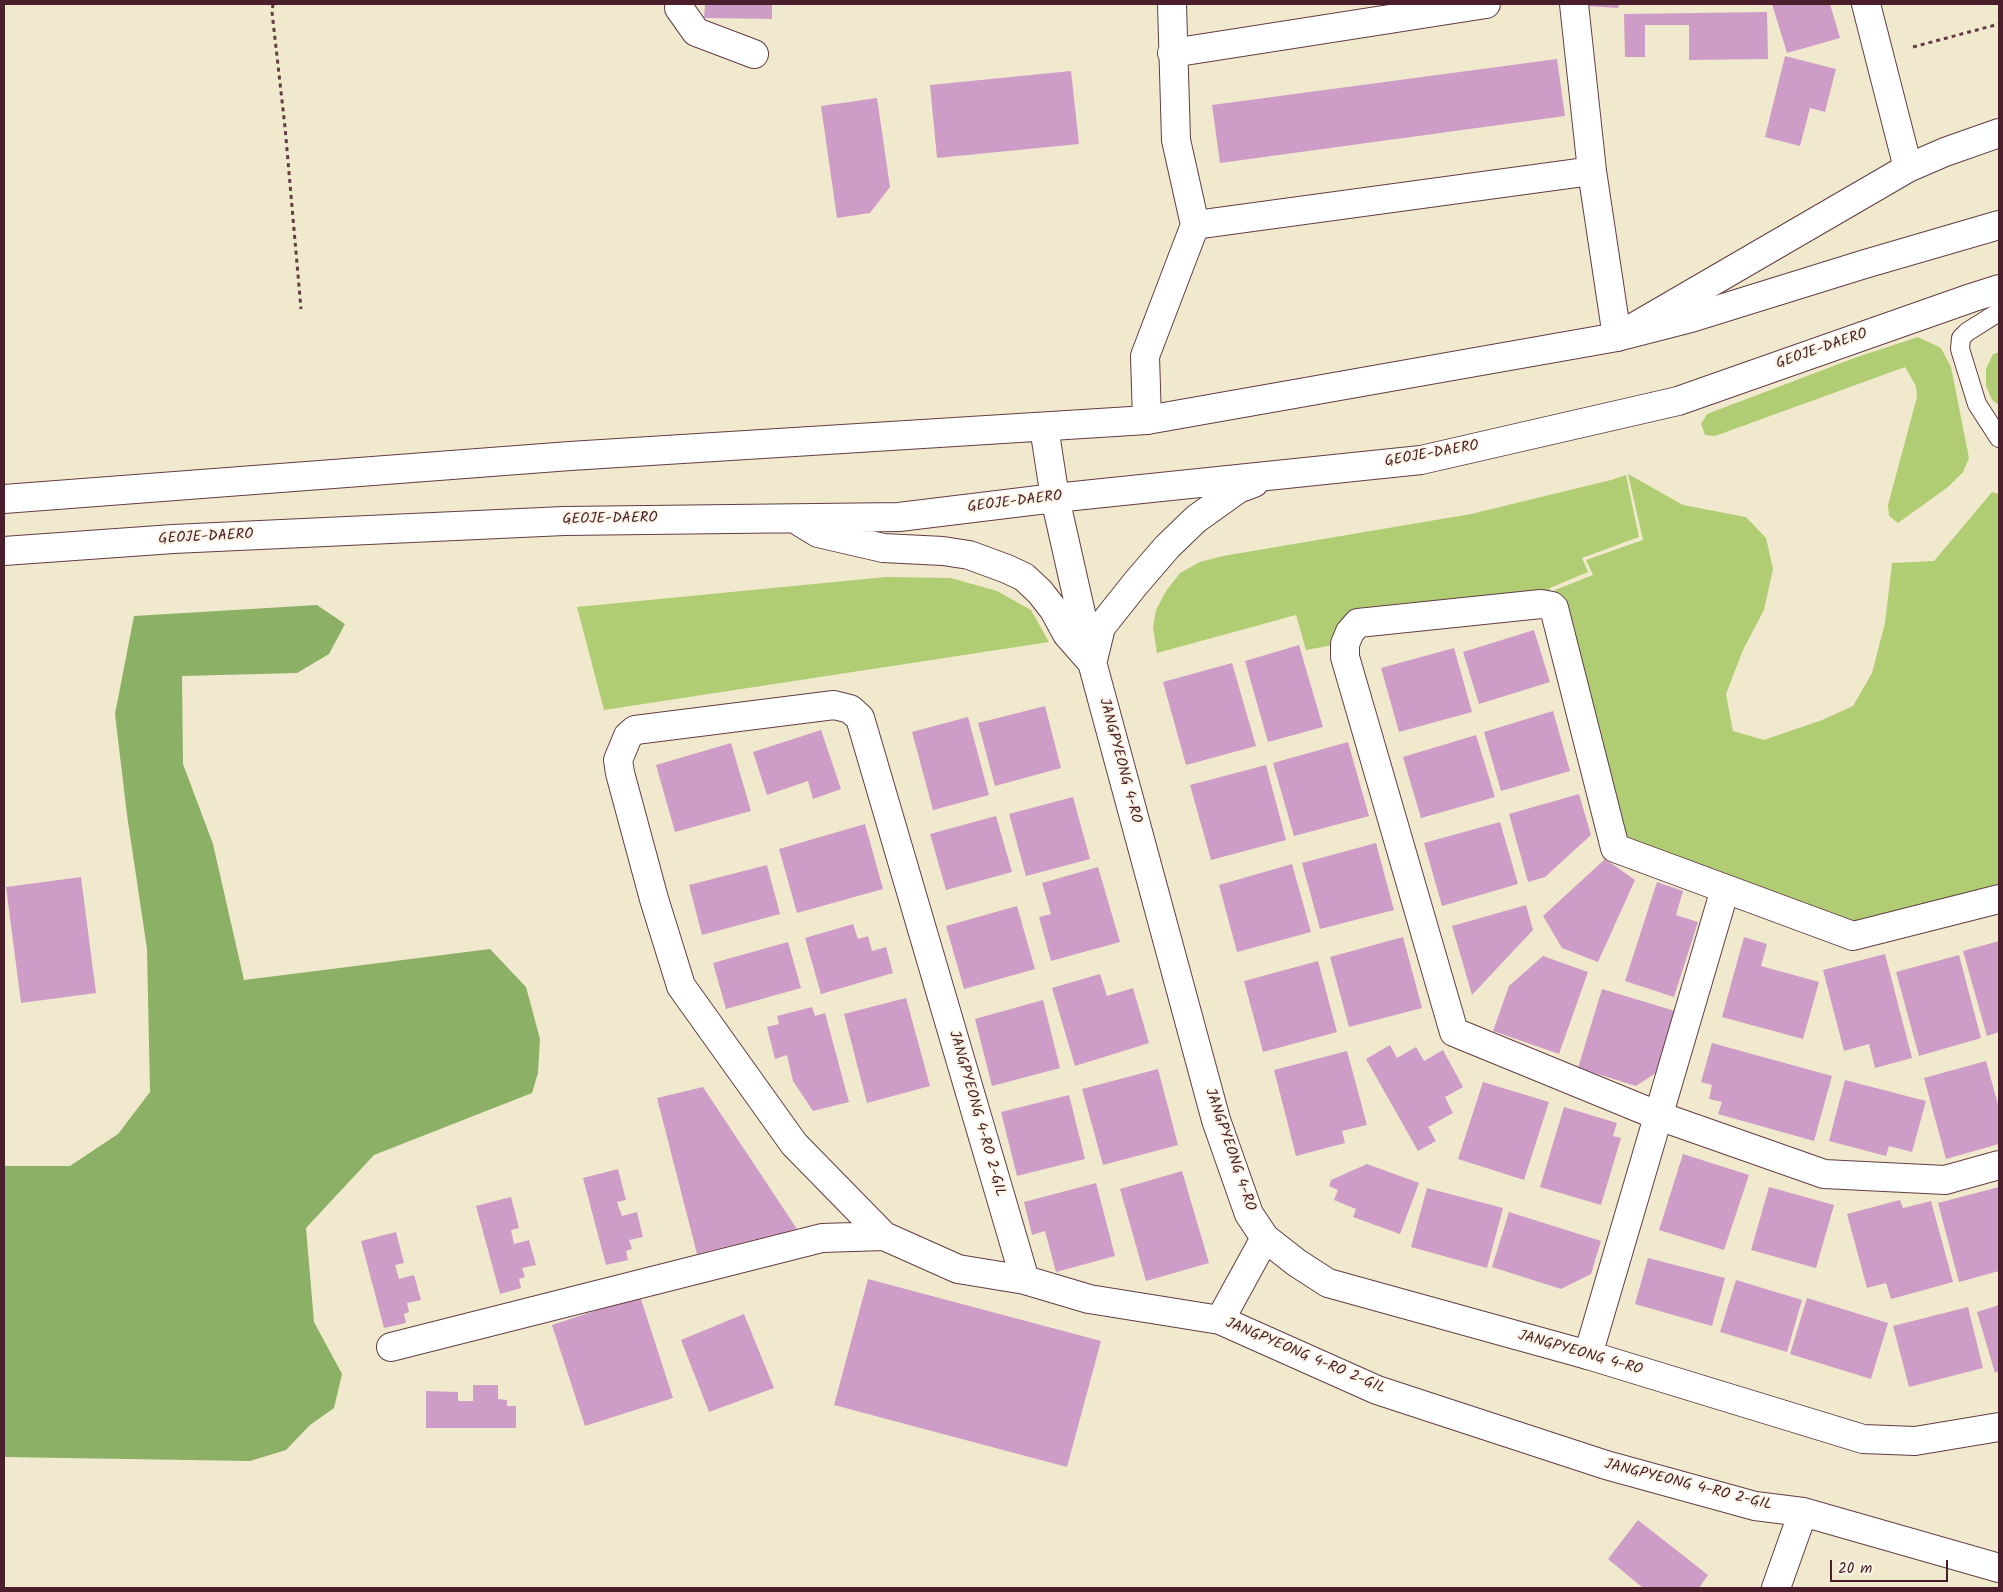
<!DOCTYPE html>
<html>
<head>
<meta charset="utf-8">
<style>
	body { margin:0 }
	#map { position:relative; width:2003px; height:1592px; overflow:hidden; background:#f1e9cd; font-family:Kalam,sans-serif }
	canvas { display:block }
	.frame { position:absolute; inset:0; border:5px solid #4a1f2b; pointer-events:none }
	.scale { position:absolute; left:1830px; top:1560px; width:118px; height:22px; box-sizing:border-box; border:2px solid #4a1f2b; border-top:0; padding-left:6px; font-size:15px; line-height:18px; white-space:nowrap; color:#4a1f2b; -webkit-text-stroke:4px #fcf5e5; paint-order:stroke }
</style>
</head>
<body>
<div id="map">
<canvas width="2003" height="1592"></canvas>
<div class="frame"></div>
<div class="scale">20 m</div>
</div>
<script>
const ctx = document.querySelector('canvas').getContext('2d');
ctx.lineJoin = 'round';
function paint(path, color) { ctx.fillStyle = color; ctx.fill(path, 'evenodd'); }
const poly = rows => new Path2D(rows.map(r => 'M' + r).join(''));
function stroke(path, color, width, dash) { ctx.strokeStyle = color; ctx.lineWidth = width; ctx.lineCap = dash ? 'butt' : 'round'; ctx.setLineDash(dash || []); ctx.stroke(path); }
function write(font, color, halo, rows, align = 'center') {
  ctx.font = font + ' Kalam,sans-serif'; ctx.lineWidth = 4; ctx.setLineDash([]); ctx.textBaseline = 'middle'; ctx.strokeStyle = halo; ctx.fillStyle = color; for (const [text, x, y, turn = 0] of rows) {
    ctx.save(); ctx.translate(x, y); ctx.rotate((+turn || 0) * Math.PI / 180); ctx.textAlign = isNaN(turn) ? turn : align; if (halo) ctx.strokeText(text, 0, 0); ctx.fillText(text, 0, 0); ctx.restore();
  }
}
paint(poly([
	[1918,337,1941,348,1951,367,1969,458,1963,472,1948,487,1898,523,1889,516,1888,505,1917,397,1916,386,1905,367,1715,436,1705,435,1701,424,1707,414,1857,357],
	[1999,352,1999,405,1992,400,1986,386,1986,369,1993,354],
	[1628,474,1683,505,1746,517,1766,538,1773,569,1764,610,1743,650,1726,694,1733,731,1764,740,1822,720,1853,706,1872,673,1885,623,1892,563,1934,561,1992,492,1999,494,1999,899,1853,936,1615,848,1554,608,1555,590,1593,575,1586,560,1643,540],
	[1626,475,1639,537,1582,558,1588,572,1550,588,1549,599,1355,619,1339,644,1306,650,1296,615,1157,653,1153,627,1156,610,1166,591,1180,573,1200,562,1223,556,1471,514,1611,480],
	[886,577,951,578,997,591,1031,610,1049,642,604,710,577,607]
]), '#b1cd74');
paint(poly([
	[317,605,345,624,329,654,297,673,182,676,183,764,213,844,244,980,490,949,526,987,540,1039,538,1073,532,1093,374,1155,306,1228,314,1322,342,1374,334,1408,310,1425,286,1450,250,1461,4,1457,4,1166,70,1166,118,1134,150,1092,147,949,127,815,115,714,134,616]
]), '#8cb066');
paint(poly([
	[705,4,772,4,772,19,704,18],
	[1587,4,1619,4,1618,8,1587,6],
	[1772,4,1830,4,1840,38,1787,53],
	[1767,12,1768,59,1689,60,1689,25,1645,25,1645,57,1625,57,1624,14],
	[1785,56,1836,69,1825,112,1810,108,1800,146,1765,137],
	[1557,59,1565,116,1220,163,1212,105],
	[1071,71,1079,144,937,158,930,85],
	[877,98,890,187,870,213,837,218,821,106],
	[1534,630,1550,682,1479,704,1463,652],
	[1299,645,1323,727,1268,742,1245,661],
	[1454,648,1472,712,1399,732,1381,668],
	[1232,663,1256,746,1186,765,1163,682],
	[1045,706,1061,768,995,786,978,723],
	[1553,711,1570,771,1501,791,1484,732],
	[968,717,989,795,933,810,912,732],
	[821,730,841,789,813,799,808,781,767,795,753,752],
	[1476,735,1495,797,1421,818,1403,757],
	[1348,742,1369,816,1294,836,1273,763],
	[731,743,751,811,675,832,656,765],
	[1266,765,1286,840,1211,860,1190,785],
	[1579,794,1591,835,1545,877,1528,882,1509,814],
	[1073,797,1090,859,1026,876,1009,814],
	[996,816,1012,872,946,890,930,834],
	[1500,822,1518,884,1442,906,1424,843],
	[865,824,883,889,797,913,779,849],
	[1376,843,1394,910,1320,929,1302,863],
	[1605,859,1635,880,1598,962,1562,948,1543,916],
	[1292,864,1311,932,1237,952,1219,885],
	[767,865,780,914,702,935,689,885],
	[1098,867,1120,942,1051,961,1039,917,1051,914,1042,883],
	[81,877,96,993,21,1003,6,887],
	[1657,882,1683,891,1676,915,1698,922,1674,997,1625,981],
	[1526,905,1533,930,1472,995,1452,926],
	[1017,906,1035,969,964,989,946,926],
	[853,924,858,939,868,936,872,951,886,947,893,973,821,994,805,938],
	[1403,937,1422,1008,1349,1027,1330,957],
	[1744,937,1767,944,1761,966,1819,982,1803,1039,1722,1017],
	[1999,941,1999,1032,1987,1036,1963,951],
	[788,942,801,988,726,1009,713,963],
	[1885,954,1912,1058,1875,1068,1869,1044,1844,1051,1823,970],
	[1959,955,1981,1038,1919,1056,1896,972],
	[1543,956,1588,972,1559,1054,1493,1031,1509,986],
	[1318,961,1337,1032,1263,1052,1244,981],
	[1100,974,1107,996,1133,988,1149,1043,1075,1066,1052,988],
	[1602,989,1675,1011,1656,1073,1636,1086,1578,1068],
	[906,998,930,1086,867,1103,844,1014],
	[1043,1000,1060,1068,992,1086,975,1019],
	[812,1007,815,1016,825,1013,849,1102,813,1111,793,1081,787,1055,775,1059,767,1027,779,1024,777,1016],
	[1712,1043,1832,1076,1814,1141,1718,1114,1722,1102,1709,1099,1712,1085,1701,1082],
	[1390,1045,1397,1058,1416,1047,1424,1061,1443,1050,1463,1087,1445,1097,1453,1113,1428,1127,1436,1141,1418,1151,1366,1059],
	[1347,1051,1367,1125,1342,1131,1345,1143,1296,1156,1274,1070],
	[1986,1061,1999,1108,1999,1144,1946,1159,1924,1078],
	[1158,1069,1178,1145,1103,1165,1082,1089],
	[1845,1080,1926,1101,1912,1152,1889,1146,1886,1156,1829,1141],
	[1483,1082,1549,1102,1524,1180,1458,1159],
	[703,1087,797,1229,697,1254,657,1098],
	[1069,1095,1085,1159,1017,1176,1001,1112],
	[1564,1107,1617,1123,1613,1136,1621,1138,1601,1205,1540,1187],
	[1683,1154,1749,1175,1724,1250,1659,1230],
	[1367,1164,1419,1183,1400,1234,1353,1217,1356,1209,1334,1200,1338,1190,1329,1186,1331,1180],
	[618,1169,626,1200,617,1202,622,1216,637,1212,643,1237,629,1240,632,1249,626,1251,628,1260,606,1265,583,1178],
	[1182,1171,1209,1263,1146,1281,1120,1189],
	[1096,1183,1115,1256,1056,1272,1045,1231,1032,1235,1024,1202],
	[1769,1187,1834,1205,1816,1268,1751,1250],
	[1999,1187,1999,1271,1959,1282,1938,1203],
	[1427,1188,1503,1208,1487,1268,1411,1247],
	[511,1197,519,1228,511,1230,514,1244,529,1240,536,1265,522,1268,525,1277,519,1279,521,1288,500,1294,476,1206],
	[1900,1200,1903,1208,1931,1201,1953,1282,1891,1299,1886,1283,1867,1288,1847,1214],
	[1509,1212,1601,1241,1591,1274,1561,1289,1492,1267],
	[396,1232,404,1263,395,1265,399,1279,414,1275,421,1300,407,1303,409,1312,404,1314,406,1323,384,1328,361,1241],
	[1648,1258,1725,1278,1712,1326,1635,1304],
	[868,1279,1101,1341,1067,1467,834,1405],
	[1736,1280,1802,1300,1787,1352,1720,1332],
	[640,1296,673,1398,585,1426,552,1325],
	[1807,1298,1888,1323,1871,1379,1790,1354],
	[1999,1305,1999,1371,1995,1373,1977,1312],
	[1968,1307,1983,1368,1909,1387,1893,1326],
	[744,1314,774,1388,709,1412,681,1340],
	[473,1385,498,1385,498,1399,507,1400,507,1406,516,1406,516,1428,426,1428,426,1391,458,1392,458,1401,473,1401],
	[1638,1520,1708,1575,1699,1588,1643,1588,1608,1559]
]), '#ce9dc7');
const lane = poly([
	[1999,312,1967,332,1961,338,1960,349,1977,404,1999,438]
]);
const street = poly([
	[680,4,679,8,696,32,754,54],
	[1574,4,1592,171,1617,337,1908,168,1945,152,1999,133],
	[1866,4,1908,168],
	[1172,53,1486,4],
	[1195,225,1592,171],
	[1147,420,1145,356,1195,225,1176,140,1172,4],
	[1999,899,1853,936,1615,848,1554,608,1552,606,1541,604,1358,623,1350,632,1345,644,1345,657,1454,1032,1659,1116,1824,1174,1945,1180,1999,1165],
	[1025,1280,958,1269,884,1236,794,1144,681,986,654,899,620,773,618,760,628,736,635,730,834,705,850,709,860,718,1025,1280,1089,1299,1220,1320,1377,1390,1606,1465,1755,1506,1803,1512,1999,1568],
	[1220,1320,1265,1238],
	[391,1347,822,1238,884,1236],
	[1588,1355,1725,889],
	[1776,1588,1803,1512]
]);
const secondary = poly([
	[1044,427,1055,498,1092,662,1216,1120,1249,1214,1265,1238,1297,1263,1328,1283,1588,1355,1863,1439,1915,1441,1999,1427],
	[4,499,570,456,1147,420,1617,337,1691,318,1865,264,1999,225],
	[800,522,818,533,883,548,943,551,969,555,1007,569,1024,577,1040,592,1054,610,1067,634,1089,659],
	[4,551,173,539,564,521,899,517,1055,498,1421,460,1678,401,1971,298,1999,289],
	[1093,660,1101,627,1136,583,1167,547,1196,519,1238,489,1254,483]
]);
stroke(lane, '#633d43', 20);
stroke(street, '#633d43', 30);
stroke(secondary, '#633d43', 30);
stroke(poly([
	[273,4,272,12,285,127,301,309],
	[1913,47,1999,24]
]), '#633d43', 3, [4, 4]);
stroke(lane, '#fff', 18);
stroke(street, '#fff', 28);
stroke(secondary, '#fff', 28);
write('15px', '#4a1f2b', '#fcf5e5', [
	["GEOJE-DAERO",1822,350,-19],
	["GEOJE-DAERO",1432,455,-10],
	["GEOJE-DAERO",1015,503,-7],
	["GEOJE-DAERO",610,520,-1],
	["GEOJE-DAERO",206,538,-3],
	["JANGPYEONG 4-RO",1119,761,75],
	["JANGPYEONG 4-RO 2-GIL",976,1114,74],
	["JANGPYEONG 4-RO",1229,1150,71],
	["JANGPYEONG 4-RO",1580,1354,16],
	["JANGPYEONG 4-RO 2-GIL",1305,1357,23],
	["JANGPYEONG 4-RO 2-GIL",1688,1486,14]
]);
</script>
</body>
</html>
